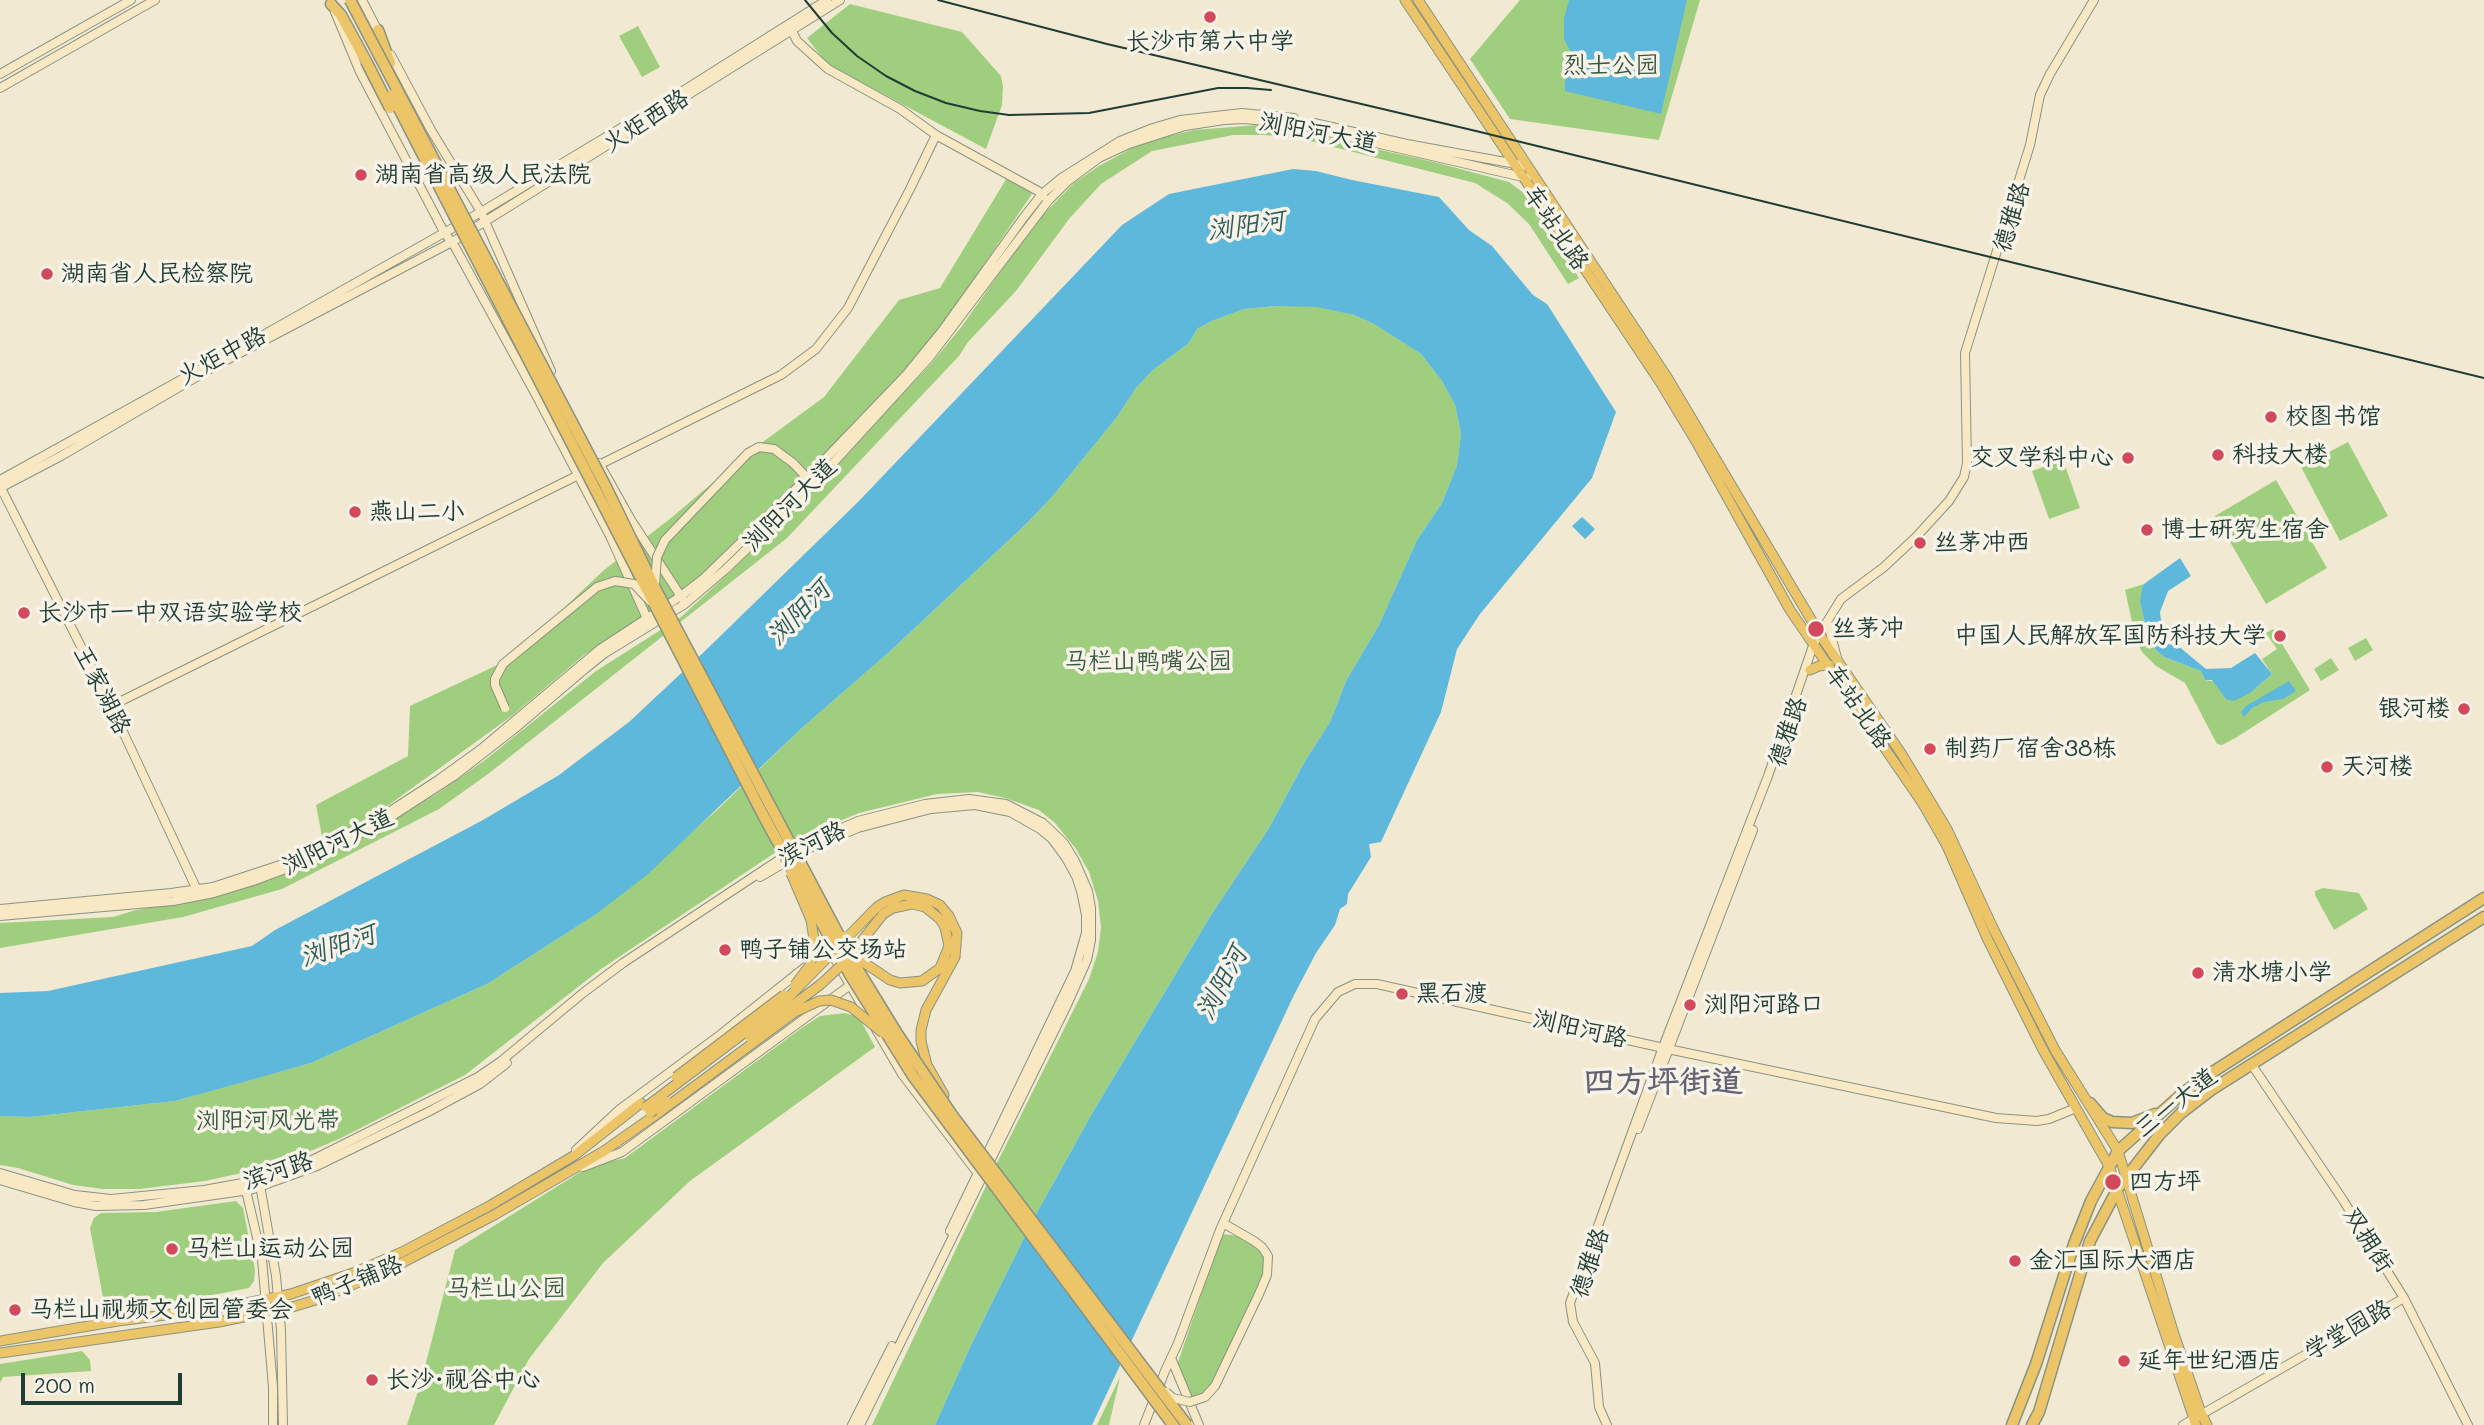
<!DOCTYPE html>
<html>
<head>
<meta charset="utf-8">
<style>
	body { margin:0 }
	#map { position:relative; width:2484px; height:1425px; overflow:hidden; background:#f2e9d3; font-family:Mali,sans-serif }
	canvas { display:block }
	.scale { position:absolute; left:21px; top:1373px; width:161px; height:32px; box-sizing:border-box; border:4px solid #1f3d34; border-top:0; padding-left:9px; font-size:21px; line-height:24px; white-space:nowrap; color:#1f3d34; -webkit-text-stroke:5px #f7f3e8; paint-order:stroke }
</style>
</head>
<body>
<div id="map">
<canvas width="2484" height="1425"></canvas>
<div class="scale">200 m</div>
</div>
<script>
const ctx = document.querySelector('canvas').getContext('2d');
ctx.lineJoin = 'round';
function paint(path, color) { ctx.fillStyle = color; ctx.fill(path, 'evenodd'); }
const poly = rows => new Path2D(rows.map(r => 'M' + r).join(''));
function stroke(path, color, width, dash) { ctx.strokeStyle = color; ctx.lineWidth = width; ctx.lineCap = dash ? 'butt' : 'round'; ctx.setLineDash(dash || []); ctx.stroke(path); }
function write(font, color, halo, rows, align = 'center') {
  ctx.font = font + ' Mali,"LXGW WenKai TC",sans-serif'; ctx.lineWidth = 7; ctx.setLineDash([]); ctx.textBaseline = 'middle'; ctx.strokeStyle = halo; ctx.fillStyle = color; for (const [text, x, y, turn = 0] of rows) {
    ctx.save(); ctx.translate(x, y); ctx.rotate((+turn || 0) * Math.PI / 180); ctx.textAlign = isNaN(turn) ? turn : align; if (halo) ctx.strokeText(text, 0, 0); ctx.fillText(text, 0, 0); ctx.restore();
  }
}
paint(poly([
	[1520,0,1700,0,1659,140,1510,119,1470,59],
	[850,4,962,32,1001,76,1003,86,1002,105,986,149,827,64,807,38],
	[638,26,660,67,642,77,619,36],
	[1258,125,1283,128,1434,162,1509,182,1525,194,1579,278,1568,284,1529,224,1507,203,1475,183,1302,139,1265,135,1233,135,1152,151,1101,184,1069,219,1016,291,968,342,959,356,787,538,488,774,439,809,282,889,183,917,0,948,0,923,113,917,136,910,217,897,266,881,381,828,441,791,485,760,596,671,681,617,731,571,931,364,962,326,1034,224,1074,183,1099,166,1132,148,1160,138,1194,130],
	[1008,176,1032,194,922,355,703,579,584,655,513,715,375,815,323,842,316,805,408,756,410,706,510,659,604,570,671,518,748,453,824,397,899,300,940,288],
	[1276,306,1317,306,1354,315,1374,324,1421,354,1442,381,1455,405,1461,434,1457,465,1442,503,1417,540,1379,625,1346,681,1330,722,1305,761,1269,828,1211,915,1094,1110,1035,1216,972,1343,935,1425,872,1425,996,1165,1089,979,1098,952,1101,927,1098,901,1089,872,1076,849,1055,823,1039,810,1005,798,978,792,937,794,859,813,794,840,601,969,465,1075,341,1138,278,1165,205,1181,139,1189,103,1189,73,1185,18,1168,0,1165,0,1116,30,1117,175,1101,311,1063,487,984,595,915,717,810,803,727,887,654,1024,526,1052,497,1117,417,1136,388,1153,370,1189,343,1197,329,1212,321,1244,309],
	[2348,442,2388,516,2340,541,2301,467],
	[2063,460,2080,508,2049,519,2032,471],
	[2276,480,2327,568,2266,604,2215,516],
	[2144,584,2140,602,2148,636,2156,650,2164,657,2201,671,2205,680,2256,688,2272,674,2262,659,2277,649,2266,633,2273,629,2310,690,2237,737,2222,745,2217,744,2185,683,2156,666,2142,652,2136,640,2125,590],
	[2366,638,2373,650,2355,661,2348,648],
	[2331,658,2339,670,2321,681,2314,669],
	[2323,888,2359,893,2368,909,2334,930,2315,895,2315,891],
	[845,1013,859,1017,875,1047,690,1181,603,1263,529,1359,494,1425,407,1425,421,1382,455,1250,590,1166,625,1158,803,1027,820,1016],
	[236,1201,243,1208,255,1270,254,1281,249,1288,152,1307,112,1311,105,1308,90,1228,94,1218,101,1213,156,1212],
	[1222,1234,1239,1236,1258,1247,1265,1258,1265,1266,1261,1280,1214,1383,1202,1396,1192,1398,1177,1365],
	[82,1351,90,1360,91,1371,3,1377,0,1383,0,1364],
	[1120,1377,1109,1425,1097,1425]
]), '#9fcf7e');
paint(poly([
	[1569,0,1687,0,1661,114,1565,91,1565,81,1574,67,1575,55,1569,49,1564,39,1564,18],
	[1293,169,1316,171,1352,180,1439,197,1469,230,1492,246,1533,295,1547,304,1616,412,1592,478,1480,614,1457,649,1441,712,1381,842,1369,844,1371,857,1348,894,1347,904,1340,909,1335,925,1316,953,1294,995,1092,1425,935,1425,972,1343,1035,1216,1094,1110,1211,915,1269,828,1305,761,1330,722,1346,681,1379,625,1417,540,1442,503,1457,465,1461,434,1455,405,1442,381,1421,354,1374,324,1354,315,1317,307,1276,306,1244,309,1212,321,1197,329,1189,343,1153,370,1136,388,1117,417,1052,497,1024,526,887,654,803,727,647,875,595,915,487,984,311,1063,244,1082,175,1101,30,1117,0,1116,0,993,48,991,252,946,275,930,483,820,559,775,629,722,706,650,859,501,1122,225,1169,194],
	[1582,517,1595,529,1585,539,1572,526],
	[2180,558,2191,576,2168,591,2160,612,2161,620,2177,645,2206,669,2231,668,2255,653,2272,674,2250,693,2234,701,2226,699,2212,680,2205,680,2201,671,2164,657,2156,650,2148,636,2140,602,2142,588,2144,584],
	[2289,681,2296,691,2283,699,2264,702,2252,708,2244,717,2241,712,2246,706]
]), '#5eb8db');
const secondary = poly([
	[362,0,380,35],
	[335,12,360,72,444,232,455,247,535,393,611,538,649,623],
	[791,29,797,41,828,69,900,109,936,135,1038,191,1043,196],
	[391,55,431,130,481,212,551,371],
	[0,74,131,0],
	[0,88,155,0],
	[1314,123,1407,144,1527,166],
	[249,343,481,212,686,89,827,0],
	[599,463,631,520,682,598],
	[793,463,810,481],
	[0,480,222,357],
	[0,486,111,706,198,892],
	[0,488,61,456,217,365,452,242,840,0],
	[1828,624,1837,658],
	[111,706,781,375,816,349,848,308,910,189,936,135],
	[760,877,810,848,858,828,931,809,975,805,1010,812,1040,829,1052,839,1066,858,1076,876,1081,891,1086,915,1086,933,1075,971,950,1231],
	[0,909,171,893,213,887,286,863,378,819,438,780,481,749,600,649,681,596,703,579,808,477,906,375,942,331,1024,217,1042,194,1060,179,1120,141,1153,128,1180,120,1242,113,1294,118],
	[0,916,173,901,214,893,253,881,288,868,380,824,454,776,518,726,585,669,605,653,685,604,726,569,814,484,929,358,1048,201,1068,181,1099,158,1129,144,1185,126,1224,120,1244,119,1289,123,1527,178],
	[812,920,902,1074,979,1175],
	[2252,1065,2343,1200,2404,1298,2468,1425],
	[1638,1129,1753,830],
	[576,1150,620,1109,720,1035,828,949],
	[583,1167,622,1152,849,986],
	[0,1173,75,1195,111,1199,204,1190,259,1180,294,1169,478,1077,500,1062,583,993,623,963,800,846,858,821,925,804,969,799,1006,804,1043,823,1064,843,1075,861,1088,891,1091,908,1091,940,1087,960,1067,1005,860,1425],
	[0,1180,74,1202,96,1206,144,1205,250,1190,317,1166,428,1112,480,1084,507,1063],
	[260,1185,276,1276,281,1330,283,1425],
	[245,1186,262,1259,273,1387,273,1425],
	[1223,1223,1254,1241],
	[1171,1358,1199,1425],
	[852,1425,892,1346],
	[1144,1425,1165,1371,1178,1343,1220,1230,1315,1019,1338,992,1355,984,1377,984,1668,1049,1996,1118,2037,1121,2049,1119,2076,1108],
	[1607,1425,1599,1407,1595,1363,1573,1322,1570,1303,1663,1047,1768,776,1814,643,1841,599,1884,567,1916,537,1949,501,1964,477,1967,463,1965,353,2030,145,2040,95,2050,74,2094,0],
	[2183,1425,2404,1298]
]);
const primary = poly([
	[1405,0,1660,382,1697,443,1790,610,1923,804,1947,846,1987,938,2043,1050,2109,1166,2196,1425],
	[1418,0,1667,377,1822,638,1901,753,1947,829,1993,928,2055,1050,2118,1151,2174,1334,2201,1413,2207,1425],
	[1810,670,1819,666,1829,665],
	[857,947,883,914],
	[921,1041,927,1065,944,1095],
	[0,1341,118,1321,227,1307,291,1294,353,1273,402,1252,491,1205,575,1155,641,1103],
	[0,1353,219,1322,292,1307,319,1299,394,1267,496,1214,604,1151,661,1111]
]);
const highway = poly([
	[331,4,341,15,366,61],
	[378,30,390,63],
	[2090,1103,2103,1118,2112,1122,2132,1123,2155,1114],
	[2012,1425,2036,1364,2074,1244,2091,1201,2118,1151,2184,1092,2208,1075,2484,898],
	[2032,1425,2039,1412,2090,1241,2118,1188,2160,1134,2181,1113,2211,1090,2484,917]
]);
stroke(secondary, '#889384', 10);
stroke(primary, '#889384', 11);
stroke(highway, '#889384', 13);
stroke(secondary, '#f8e8c3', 8);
stroke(primary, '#edc569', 9);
stroke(highway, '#edc569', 10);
stroke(poly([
	[805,0,832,33,857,56,886,76,915,91,946,103,980,111,1009,115,1089,113,1218,88,1247,88,1271,90],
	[938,0,1107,44,1476,131,2484,378]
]), '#1f3d34', 2);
const secondaryBridge = poly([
	[655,585,657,557,665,540,748,453,759,447,774,449,793,463],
	[505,708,495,685,495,679,503,664,597,587,615,581,634,584,650,601],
	[1166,1392,1173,1398,1190,1402,1205,1397,1215,1386,1259,1294,1267,1275,1268,1256,1262,1247,1254,1241]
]);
const primaryBridge = poly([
	[791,873,811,920,815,946,810,965,795,985],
	[845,936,863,962,890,980,900,983,922,981,940,968,949,946,945,927,940,919,925,907,912,904,893,908,883,914],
	[750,1038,821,984,848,959],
	[676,1077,784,995],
	[646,1107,781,1005,877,907,885,902,904,895,927,899,940,905,949,916,957,933,955,957,926,1010,921,1030,921,1041],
	[661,1111,795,1012,819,1001,831,1000,851,1007,883,1033],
	[650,1113,666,1101]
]);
const highwayBridge = poly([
	[350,0,605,485,655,588,852,960,898,1035,952,1115,1187,1425],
	[366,61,390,108],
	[392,95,763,815,849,973,913,1076,1173,1425]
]);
stroke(secondaryBridge, '#889384', 10, []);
stroke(primaryBridge, '#889384', 11, []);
stroke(highwayBridge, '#889384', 13, []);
stroke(secondaryBridge, '#f8e8c3', 8);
stroke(primaryBridge, '#edc569', 9);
stroke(highwayBridge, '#edc569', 10);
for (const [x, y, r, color] of [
	[1210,17,7,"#d1495b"],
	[361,175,7,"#d1495b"],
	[47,274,7,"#d1495b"],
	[2271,417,7,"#d1495b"],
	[2218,455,7,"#d1495b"],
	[2128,458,7,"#d1495b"],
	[355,512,7,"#d1495b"],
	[2147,530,7,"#d1495b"],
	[1920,543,7,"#d1495b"],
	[24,613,7,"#d1495b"],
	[1816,629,9,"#d1495b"],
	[2280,636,7,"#d1495b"],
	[2464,709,7,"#d1495b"],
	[1930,749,7,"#d1495b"],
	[2327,767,7,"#d1495b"],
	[725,950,7,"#d1495b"],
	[2198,973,7,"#d1495b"],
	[1402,994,7,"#d1495b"],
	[1690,1005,7,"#d1495b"],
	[2113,1182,9,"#d1495b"],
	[172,1249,7,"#d1495b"],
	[2015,1261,7,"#d1495b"],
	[15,1310,7,"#d1495b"],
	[2124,1361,7,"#d1495b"],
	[372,1380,7,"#d1495b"]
]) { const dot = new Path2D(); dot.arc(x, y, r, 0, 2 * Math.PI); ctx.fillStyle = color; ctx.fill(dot); stroke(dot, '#f7f3e8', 2.5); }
write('24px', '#1f3d34', '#f7f3e8', [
	["长沙市第六中学",1210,42,"center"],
	["湖南省高级人民法院",375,175],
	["湖南省人民检察院",61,274],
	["校图书馆",2285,417],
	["科技大楼",2232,455],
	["交叉学科中心",2114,458,"right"],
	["燕山二小",369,512],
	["博士研究生宿舍",2161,530],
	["丝茅冲西",1934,543],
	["长沙市一中双语实验学校",38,613],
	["丝茅冲",1832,629],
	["中国人民解放军国防科技大学",2266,636,"right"],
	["银河楼",2450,709,"right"],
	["制药厂宿舍38栋",1944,749],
	["天河楼",2341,767],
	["鸭子铺公交场站",739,950],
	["清水塘小学",2212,973],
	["黑石渡",1416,994],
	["浏阳河路口",1704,1005],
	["四方坪",2129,1182],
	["马栏山运动公园",186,1249],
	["金汇国际大酒店",2029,1261],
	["马栏山视频文创园管委会",29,1310],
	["延年世纪酒店",2138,1361],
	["长沙·视谷中心",386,1380]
], 'left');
write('24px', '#395a43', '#f7f3e8', [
	["烈士公园",1611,66],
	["马栏山鸭嘴公园",1148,662],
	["浏阳河风光带",268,1121],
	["马栏山公园",506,1289]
]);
write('24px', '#1f3d34', '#f7f3e8', [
	["火炬西路",646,121,-32],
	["浏阳河大道",1318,133,11],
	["德雅路",2012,217,-73],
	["车站北路",1556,228,56],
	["火炬中路",222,356,-28],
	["浏阳河大道",790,505,-45],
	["王家湖路",102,690,63],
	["车站北路",1858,707,55],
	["德雅路",1788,732,-71],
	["浏阳河大道",338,842,-26],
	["滨河路",812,844,-26],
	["浏阳河路",1580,1029,13],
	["三一大道",2176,1103,-38],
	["滨河路",278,1171,-18],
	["双拥街",2368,1240,58],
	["德雅路",1590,1263,-71],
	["鸭子铺路",357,1281,-22],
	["学堂园路",2348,1330,-30]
]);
write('italic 26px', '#2f5c5e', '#f7f3e8', [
	["浏阳河",1246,226,-8],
	["浏阳河",799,613,-46],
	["浏阳河",338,946,-19],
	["浏阳河",1222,983,-62]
]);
write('bold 32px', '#636372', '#f7f3e8', [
	["四方坪街道",1663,1082]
]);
</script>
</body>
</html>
